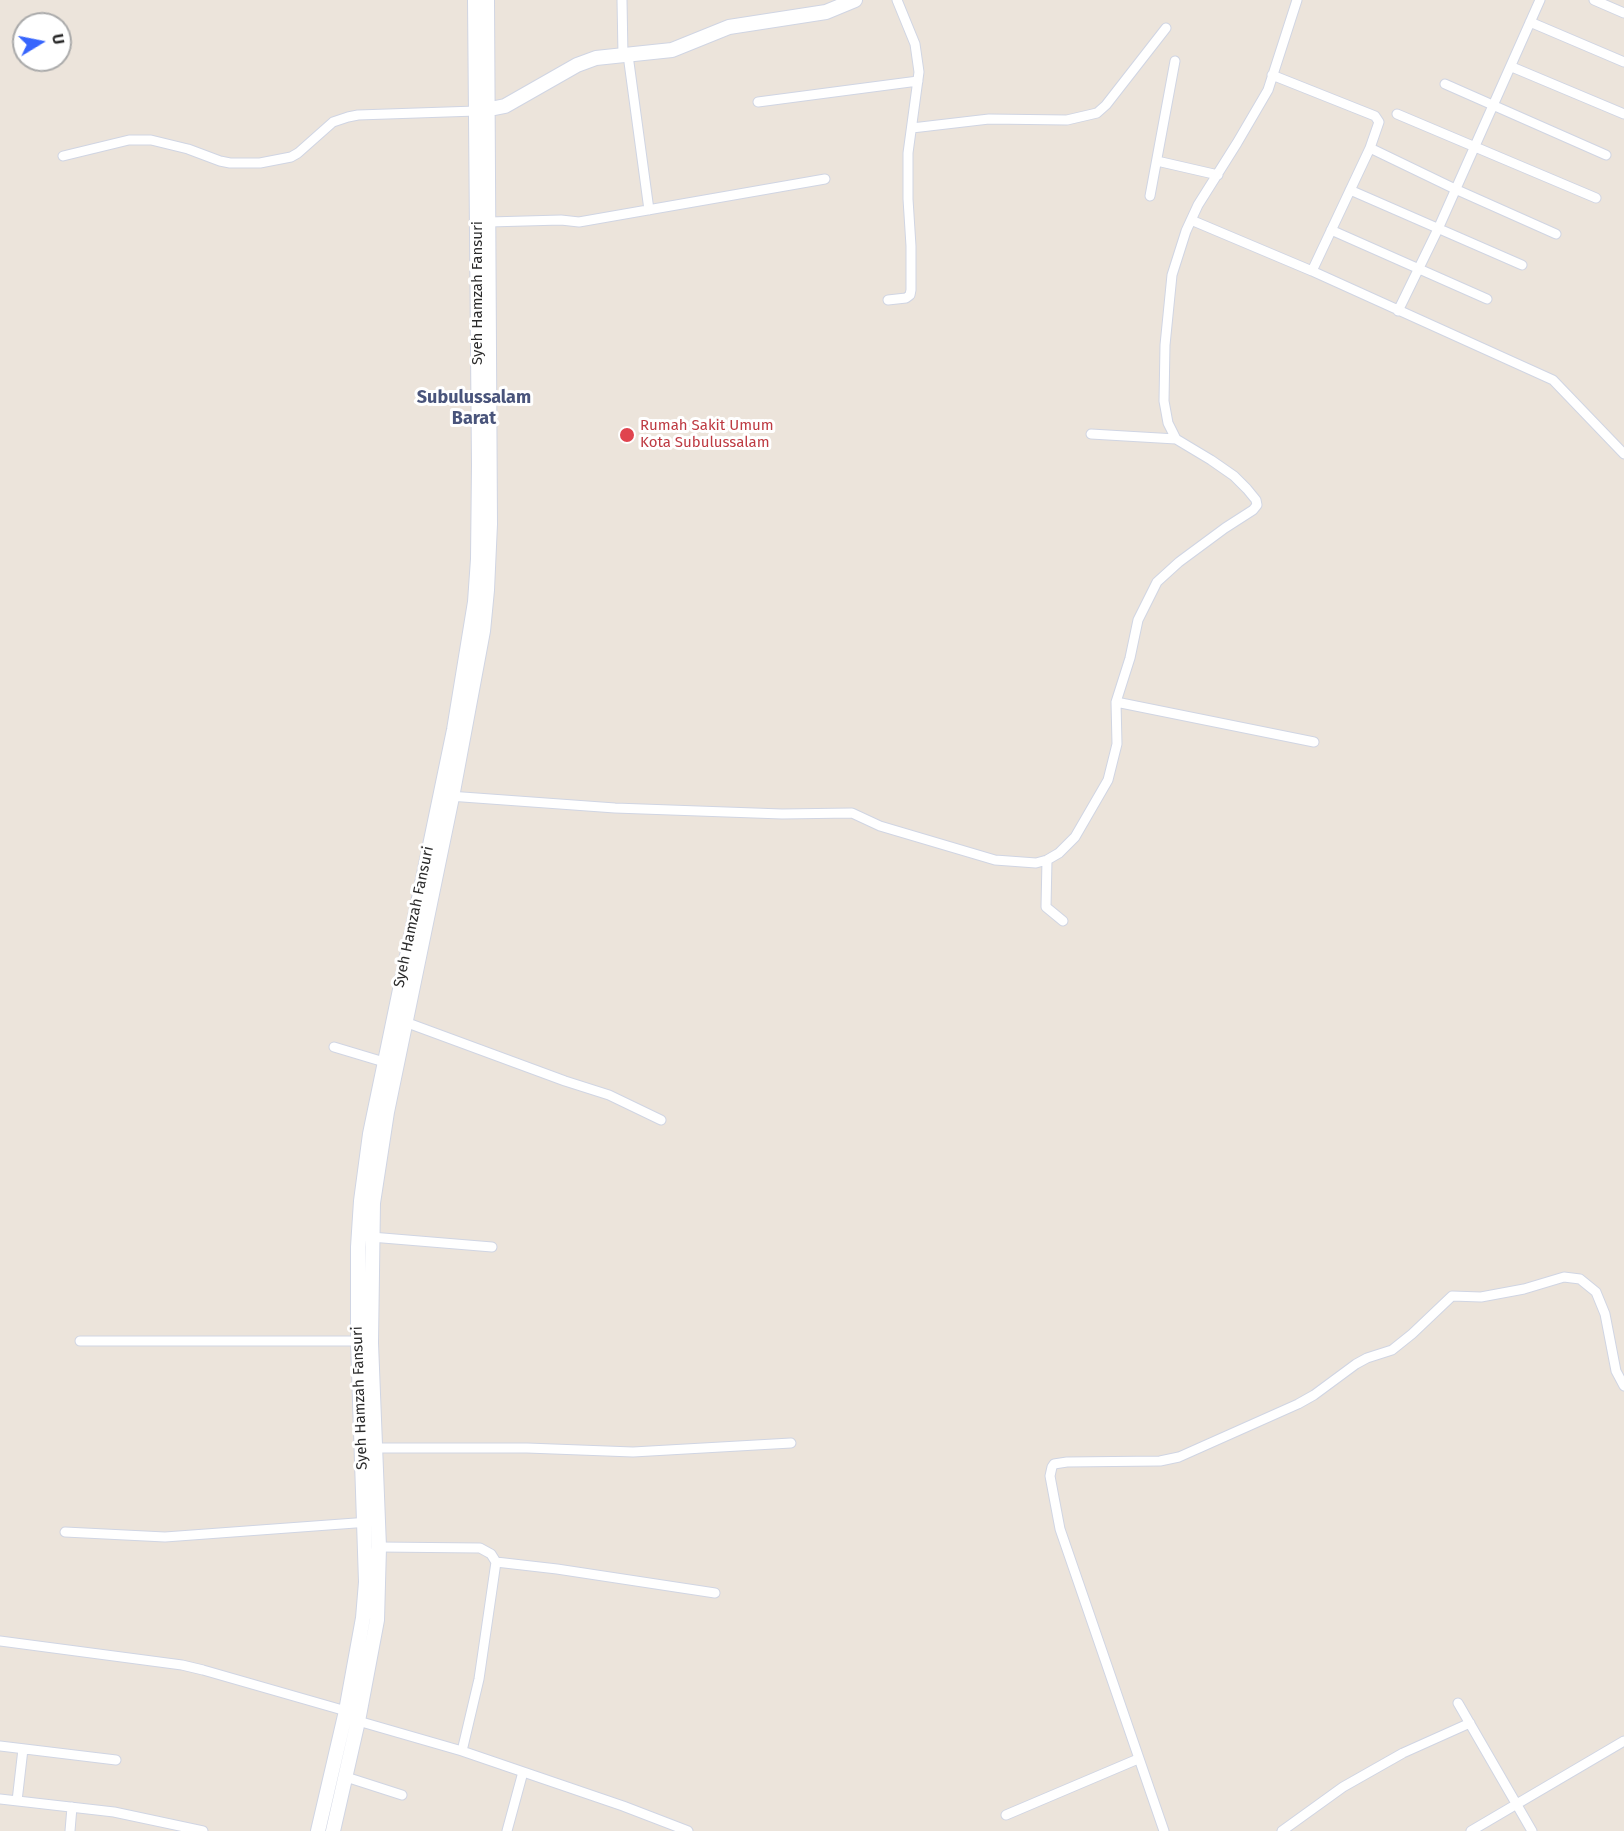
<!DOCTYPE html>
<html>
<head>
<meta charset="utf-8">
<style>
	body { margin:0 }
	#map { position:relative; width:1624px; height:1831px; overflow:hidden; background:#ece4db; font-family:"Fira Sans",sans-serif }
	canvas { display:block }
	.north { position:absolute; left:12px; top:12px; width:60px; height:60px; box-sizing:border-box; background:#fff; border:2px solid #aaa; border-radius:50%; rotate:80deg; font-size:16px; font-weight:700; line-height:24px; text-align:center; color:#2a2a2a }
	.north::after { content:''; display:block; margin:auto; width:21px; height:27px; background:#3765fd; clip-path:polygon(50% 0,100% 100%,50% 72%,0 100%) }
</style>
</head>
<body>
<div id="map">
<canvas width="1624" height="1831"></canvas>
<div class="north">U</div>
</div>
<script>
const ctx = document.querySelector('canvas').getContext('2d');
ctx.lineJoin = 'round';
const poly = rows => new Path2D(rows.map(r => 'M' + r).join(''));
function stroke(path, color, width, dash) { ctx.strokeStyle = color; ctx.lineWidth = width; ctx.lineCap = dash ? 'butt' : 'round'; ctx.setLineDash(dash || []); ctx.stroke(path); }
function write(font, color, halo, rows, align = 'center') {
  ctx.font = font + ' "Fira Sans",sans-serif'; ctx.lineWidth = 6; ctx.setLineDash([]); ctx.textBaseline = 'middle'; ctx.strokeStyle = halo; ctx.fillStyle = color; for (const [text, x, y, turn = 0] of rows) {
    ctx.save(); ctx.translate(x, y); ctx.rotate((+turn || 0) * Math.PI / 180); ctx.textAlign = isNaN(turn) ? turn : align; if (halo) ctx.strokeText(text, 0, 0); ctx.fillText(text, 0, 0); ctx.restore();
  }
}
const street = poly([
	[622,0,623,55],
	[1594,0,1624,13],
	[1530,22,1624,62],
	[628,55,649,210],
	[1512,67,1624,114],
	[1272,75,1375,116,1379,122,1370,148,1312,271],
	[1445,84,1606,155],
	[758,102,918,81],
	[1397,114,1596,198],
	[912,128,989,119,1067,120,1097,113,1106,105,1166,28],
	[1370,148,1455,189,1556,234],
	[63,156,129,140,151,140,188,149,220,161,230,163,260,163,291,157,298,153,333,122,348,117,358,115,476,111],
	[1157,161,1218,175],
	[1350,190,1522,265],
	[1150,196,1175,61],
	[1191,220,1312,271,1553,380,1624,454],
	[489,222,561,220,579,222,825,179],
	[1331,230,1487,299],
	[888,300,906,298,910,295,911,290,911,246,908,199,908,153,919,72,915,44,897,0],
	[1398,311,1438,229,1540,0],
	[1091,434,1176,439],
	[1116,702,1314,742],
	[449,796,615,808,782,814,852,813,880,826,995,860,1036,863,1047,860,1059,853,1075,837,1108,780,1117,744,1116,702,1130,658,1138,620,1157,582,1179,562,1225,528,1253,510,1257,505,1256,500,1247,489,1234,476,1211,460,1176,439,1168,423,1164,401,1165,345,1172,275,1186,231,1198,205,1237,143,1268,90,1297,0],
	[1047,860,1046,907,1063,921],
	[405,1022,565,1081,609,1095,661,1120],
	[334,1047,384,1062],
	[371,1237,492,1247],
	[80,1341,358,1341],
	[375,1448,527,1448,633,1452,791,1443],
	[65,1532,165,1537,369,1522],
	[379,1547,480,1548,491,1554,496,1562,479,1679,462,1751],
	[496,1562,557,1569,715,1593],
	[0,1641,182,1665,203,1670,346,1711,358,1721,462,1751,623,1806,688,1831],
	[1458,1703,1532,1831],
	[0,1746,116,1760],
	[346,1777,402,1795],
	[0,1799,114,1812,189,1828,188,1831],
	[17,1801,23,1749],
	[1006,1815,1138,1759],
	[189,1828,203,1831],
	[70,1831,72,1807],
	[507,1831,523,1772],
	[1164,1831,1060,1529,1050,1476,1052,1467,1054,1464,1067,1462,1160,1461,1179,1457,1298,1404,1314,1395,1356,1364,1367,1358,1392,1350,1412,1334,1452,1296,1481,1297,1524,1289,1564,1277,1580,1279,1596,1292,1605,1314,1616,1371,1624,1386],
	[1282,1831,1343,1787,1403,1753,1470,1723],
	[1471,1831,1624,1741]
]);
const secondary = poly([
	[480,111,505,106,577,65,596,58,672,50,729,27,826,12,855,0],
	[318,1831,346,1711,363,1618,366,1582,358,1341,358,1247,361,1201,370,1134,454,730,475,602,478,559,479,465,475,0],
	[333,1831,358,1721,377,1620,379,1547,371,1343,373,1203,387,1112,452,797,483,631,487,590,490,524,487,0]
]);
stroke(street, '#d0d5e3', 11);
stroke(secondary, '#d0d5e3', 16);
stroke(street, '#fff', 9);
stroke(secondary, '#fff', 14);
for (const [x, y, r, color] of [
	[627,435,8,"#e0444e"]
]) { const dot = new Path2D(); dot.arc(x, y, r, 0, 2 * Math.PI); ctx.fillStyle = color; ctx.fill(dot); stroke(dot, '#fff', 2); }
write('15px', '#2a2a2a', '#fff', [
	["Syeh Hamzah Fansuri",478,293,-90],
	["Syeh Hamzah Fansuri",414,917,-78],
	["Syeh Hamzah Fansuri",360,1398,-92]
]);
write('15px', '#be3a42', '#fff', [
	["Rumah Sakit Umum",640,426],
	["Kota Subulussalam",640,443]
], 'left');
write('bold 18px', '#49547b', '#fff', [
	["Subulussalam",474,398],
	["Barat",474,419]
]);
</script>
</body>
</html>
